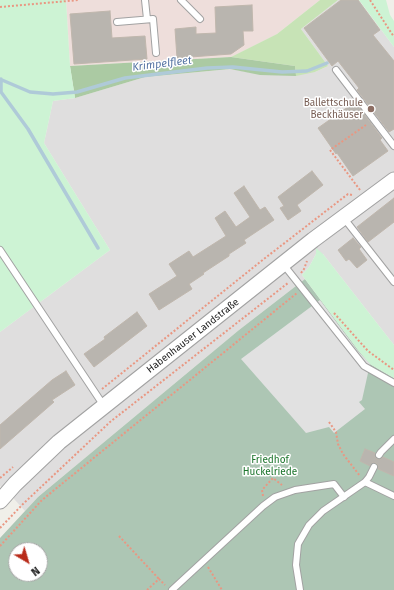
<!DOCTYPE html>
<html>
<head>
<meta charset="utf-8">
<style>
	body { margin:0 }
	#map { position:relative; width:394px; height:590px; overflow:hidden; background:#f0efe9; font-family:"Fira Sans",sans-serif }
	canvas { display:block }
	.north { position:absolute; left:8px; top:542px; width:40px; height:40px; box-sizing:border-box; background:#fff; border:1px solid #a6a6a6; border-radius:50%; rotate:142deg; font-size:11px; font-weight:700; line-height:16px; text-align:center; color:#212121 }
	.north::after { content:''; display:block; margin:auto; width:14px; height:18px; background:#b82b1a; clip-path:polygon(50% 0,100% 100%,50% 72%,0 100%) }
</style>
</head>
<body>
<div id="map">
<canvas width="394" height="590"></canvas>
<div class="north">N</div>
</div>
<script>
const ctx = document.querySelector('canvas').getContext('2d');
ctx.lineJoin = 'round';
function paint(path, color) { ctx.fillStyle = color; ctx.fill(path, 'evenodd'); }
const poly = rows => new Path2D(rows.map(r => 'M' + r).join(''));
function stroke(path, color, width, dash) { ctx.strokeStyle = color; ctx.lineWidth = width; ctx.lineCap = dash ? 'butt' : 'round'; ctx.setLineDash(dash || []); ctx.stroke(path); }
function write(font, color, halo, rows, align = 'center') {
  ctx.font = font + ' "Fira Sans",sans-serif'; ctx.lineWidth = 3; ctx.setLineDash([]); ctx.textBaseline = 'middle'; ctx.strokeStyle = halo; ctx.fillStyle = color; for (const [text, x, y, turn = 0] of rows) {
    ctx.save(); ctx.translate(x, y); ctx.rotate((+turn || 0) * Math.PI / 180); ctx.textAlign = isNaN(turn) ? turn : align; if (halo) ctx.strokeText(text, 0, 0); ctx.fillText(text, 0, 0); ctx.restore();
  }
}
paint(poly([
	[338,0,359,0,394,47,394,345,323,254,316,254,309,267,302,275,305,279,239,330,38,497,25,511,5,489,0,486,0,332,110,250,44,143,53,101,75,98,145,77,230,69,259,74,315,72,328,66,301,29]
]), '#dfdede');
paint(poly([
	[66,0,320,0,277,34,231,57,70,66]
]), '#eededb');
paint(poly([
	[320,0,338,0,301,29,328,66,315,72,296,76,295,66,231,57,277,34]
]), '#c7e3b6');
paint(poly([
	[231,57,295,66,296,76,260,75,230,69,145,77,75,98,70,66]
]), '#abcaa3');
paint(poly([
	[305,279,358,350,370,364,394,378,394,590,0,590,0,538,38,497,239,330],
	[16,550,40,550,40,574,16,574]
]), '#adc6b4');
paint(poly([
	[0,0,66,0,70,66,75,98,53,101,44,143,110,250,0,332],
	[359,0,386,0,390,15,394,21,394,47],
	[316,248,323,254,394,345,394,378,370,364,358,350,302,275,309,267,316,254]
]), '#cdf3d4');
paint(poly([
	[320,300,357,350,370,364,362,400,359,402,365,409,334,433,329,427,306,433,241,359]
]), '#e1e1e1');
stroke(poly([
	[1,79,1,92,28,129,98,248],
	[2,80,30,92,53,94,77,92,125,78,207,68,233,67,282,72,307,71,327,63]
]), '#afcad8', 3.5);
const building = poly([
	[341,0,358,0,380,30,373,35,394,61,394,129,389,132,357,90,359,88,338,61,332,66,304,28,341,0],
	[252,5,253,31,243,31,244,45,231,54,177,58,175,29,196,27,196,34,216,33,215,7,252,5],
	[110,11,112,38,145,36,147,59,74,64,70,14,110,11],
	[355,102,382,138,380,140,388,151,353,176,337,153,336,154,318,128,355,102],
	[312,171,323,185,297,205,301,211,288,220,280,208,284,206,278,197,312,171],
	[244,186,260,210,265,207,274,220,244,240,246,243,229,254,229,256,203,273,204,274,189,284,192,289,159,310,149,294,177,276,169,264,189,251,193,257,226,236,215,218,225,211,236,227,250,217,234,193,244,186],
	[394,198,394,222,368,242,357,227,394,198],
	[353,238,361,247,359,249,367,260,357,268,349,259,346,261,338,250,353,238],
	[137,312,147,326,94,367,84,354,105,339,104,337,137,312],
	[66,371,75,385,52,400,54,402,0,449,0,425,52,380,66,371],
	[365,449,375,453,375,457,377,459,381,459,383,457,394,462,394,476,378,469,378,465,376,463,372,463,370,466,360,461,365,449]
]);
paint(building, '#b9b5af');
stroke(building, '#c0b7ad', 1);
const service = poly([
	[145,0,147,19],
	[181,0,200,19],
	[117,22,153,19,156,53],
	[336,70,394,146],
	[343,217,394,282],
	[0,250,104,406],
	[283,264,364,366,394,383],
	[379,455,381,452,394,439],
	[365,482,394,496],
	[172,590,263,506,275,497,295,490,334,484,344,497],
	[300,590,296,565,298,544,309,525,323,511,365,482,369,477,374,467]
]);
const tertiary = poly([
	[0,501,15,484,59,442,313,240,394,180]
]);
stroke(service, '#a2a2a2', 8);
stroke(tertiary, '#a2a2a2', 17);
stroke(poly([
	[370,0,394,37],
	[0,7,79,0],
	[360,190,330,150,366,125],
	[301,273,304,269,307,261],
	[334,313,368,351,394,370],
	[102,389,260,262,348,194,352,195],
	[329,422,336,432,338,444,343,454,360,476],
	[0,478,13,467],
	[263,496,262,490,273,478,282,485],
	[0,528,23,504,110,422,288,283],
	[119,536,159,579],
	[0,546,42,500,297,293],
	[208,567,222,590],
	[147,590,159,579,165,585]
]), '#e99782', 2, [2, 2]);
stroke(service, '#fff', 6);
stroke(tertiary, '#fff', 15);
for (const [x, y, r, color] of [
	[371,109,4,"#8d6e63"]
]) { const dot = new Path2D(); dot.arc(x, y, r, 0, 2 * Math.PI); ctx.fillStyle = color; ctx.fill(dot); stroke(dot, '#fff', 1.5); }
write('10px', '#785e54', '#fff', [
	["Ballettschule",363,103],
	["Beckhäuser",363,115]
], 'right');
write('10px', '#212121', '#fff', [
	["Habenhauser Landstraße",193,336,-38]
]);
write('10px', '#1b742b', '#fff', [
	["Friedhof",270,460],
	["Huckelriede",270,472]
]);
write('italic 11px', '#5977a5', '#fff', [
	["Krimpelfleet",162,64,-7]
]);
</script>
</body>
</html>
